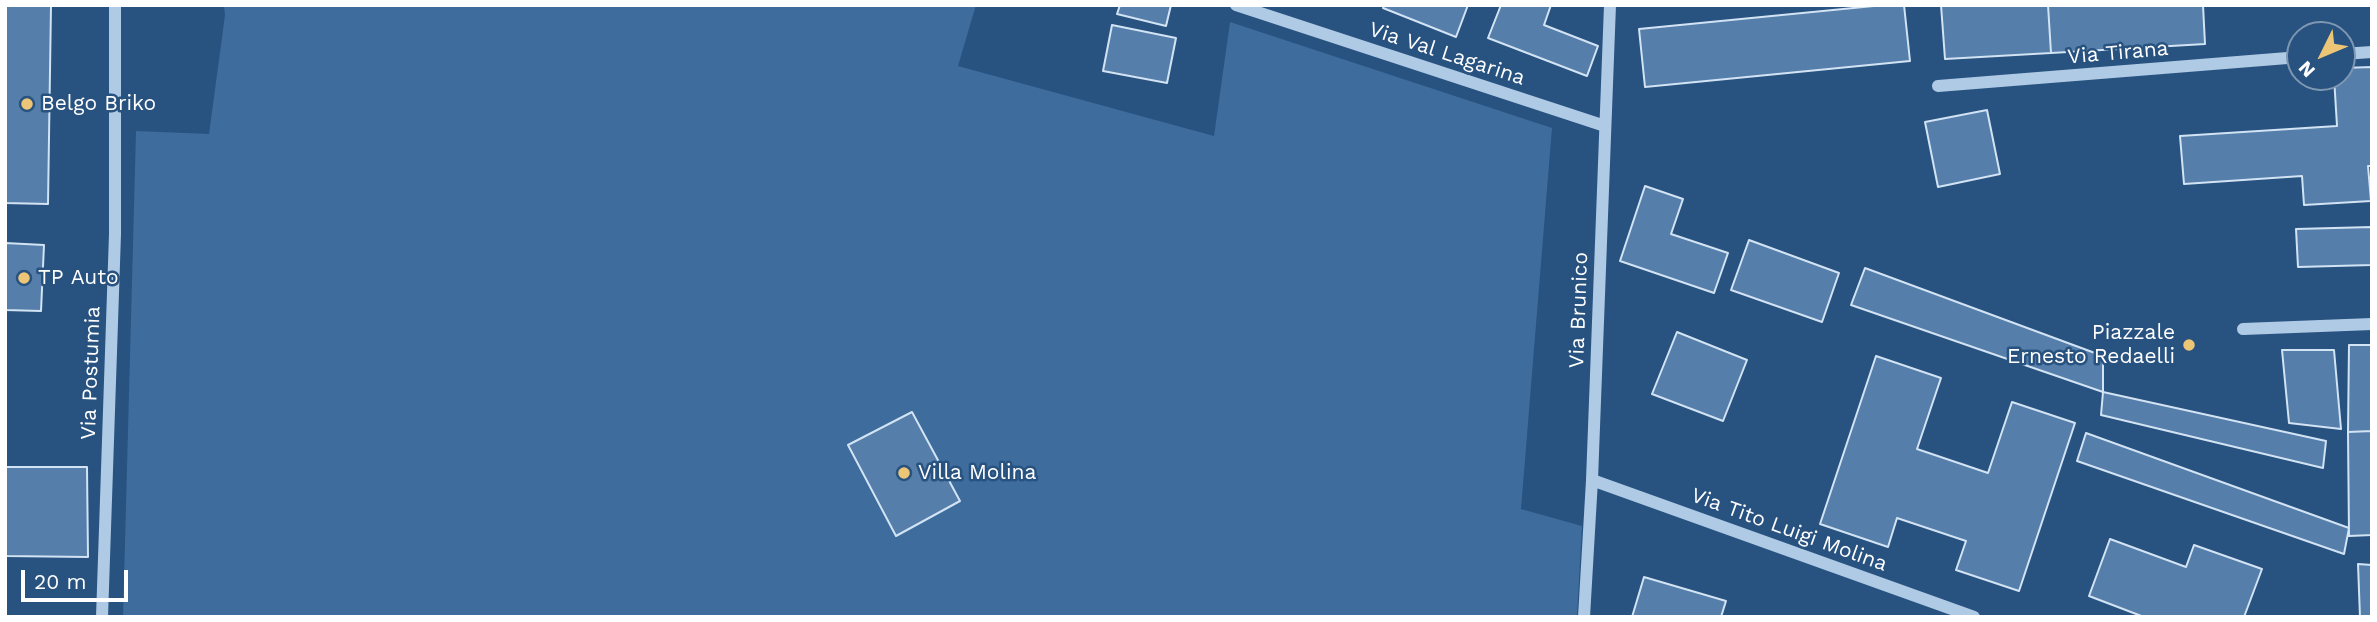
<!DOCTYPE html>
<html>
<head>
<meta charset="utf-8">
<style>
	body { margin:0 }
	#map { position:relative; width:2377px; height:622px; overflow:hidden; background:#28527f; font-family:"Work Sans",sans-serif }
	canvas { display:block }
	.frame { position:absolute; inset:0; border:7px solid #fff; pointer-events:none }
	.north { position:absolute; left:2286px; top:21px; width:70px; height:70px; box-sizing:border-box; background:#28527f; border:2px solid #7e97b2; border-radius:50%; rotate:227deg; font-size:19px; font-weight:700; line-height:28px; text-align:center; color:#fff }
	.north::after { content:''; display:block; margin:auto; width:24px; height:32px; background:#edc576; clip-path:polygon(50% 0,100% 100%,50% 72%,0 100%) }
	.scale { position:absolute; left:21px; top:570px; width:107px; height:32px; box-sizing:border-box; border:4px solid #fff; border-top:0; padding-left:9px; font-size:21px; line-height:24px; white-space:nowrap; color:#fff; -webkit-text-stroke:5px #28527f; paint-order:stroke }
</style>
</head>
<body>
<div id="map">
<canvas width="2377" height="622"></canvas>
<div class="frame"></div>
<div class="north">N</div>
<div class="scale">20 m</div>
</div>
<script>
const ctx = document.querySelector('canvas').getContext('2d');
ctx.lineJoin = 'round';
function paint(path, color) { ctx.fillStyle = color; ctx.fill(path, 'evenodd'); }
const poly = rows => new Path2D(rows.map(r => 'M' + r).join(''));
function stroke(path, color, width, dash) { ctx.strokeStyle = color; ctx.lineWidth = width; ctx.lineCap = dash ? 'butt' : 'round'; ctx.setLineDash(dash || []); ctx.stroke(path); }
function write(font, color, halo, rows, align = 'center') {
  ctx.font = font + ' "Work Sans",sans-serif'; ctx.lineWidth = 5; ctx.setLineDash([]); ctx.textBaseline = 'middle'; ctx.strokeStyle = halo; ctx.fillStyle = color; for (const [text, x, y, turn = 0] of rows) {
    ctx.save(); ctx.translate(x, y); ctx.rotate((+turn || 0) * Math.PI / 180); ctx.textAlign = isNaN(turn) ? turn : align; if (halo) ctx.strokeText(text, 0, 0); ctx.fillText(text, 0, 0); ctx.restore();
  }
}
paint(poly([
	[224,5,976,5,958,66,1214,136,1230,22,1552,128,1521,509,1582,526,1577,617,123,617,136,131,209,134,225,15]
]), '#3d6c9d');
const building = poly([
	[5,5,51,5,48,204,5,203,5,5],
	[1120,5,1171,5,1166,26,1117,14,1120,5],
	[1384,5,1468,5,1456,37,1383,8,1384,5],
	[1501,5,1551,5,1544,25,1598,46,1587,76,1488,38,1501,5],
	[1884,5,1904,5,1910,61,1645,87,1639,29,1884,5],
	[1941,5,2048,5,2051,53,1945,59,1941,5],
	[2048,5,2203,5,2205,44,2051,53,2048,5],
	[1112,25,1176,38,1167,83,1103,71,1112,25],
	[2372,67,2372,166,2368,166,2371,201,2304,205,2302,176,2184,184,2180,136,2337,126,2334,77,2342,77,2342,68,2372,67],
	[1987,110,2000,174,1938,187,1925,122,1987,110],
	[1645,186,1683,199,1671,234,1728,253,1714,293,1620,261,1645,186],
	[2372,227,2372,265,2298,267,2296,229,2372,227],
	[1749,240,1839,273,1822,322,1731,290,1749,240],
	[5,243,44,245,41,311,5,310,5,243],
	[1865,268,2103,356,2103,392,1851,305,1865,268],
	[1677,332,1747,360,1723,421,1652,394,1677,332],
	[2349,345,2372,345,2372,431,2348,432,2349,345],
	[2282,350,2334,350,2341,429,2289,423,2282,350],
	[1876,356,1941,378,1917,449,1988,473,2012,402,2075,423,2019,591,1956,570,1966,541,1897,518,1888,547,1820,524,1876,356],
	[2103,392,2326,441,2323,468,2101,415,2103,392],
	[912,412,960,501,896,536,848,445,912,412],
	[2372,431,2372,535,2349,536,2348,432,2372,431],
	[2086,433,2349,528,2344,554,2077,461,2086,433],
	[5,467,87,467,88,557,5,556,5,467],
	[2110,539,2186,567,2194,545,2262,569,2244,617,2144,617,2089,596,2110,539],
	[2358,564,2372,565,2372,617,2360,617,2358,564],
	[1644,577,1726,601,1721,617,1632,617,1644,577]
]);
paint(building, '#557eaa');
stroke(building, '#d2e3f4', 2);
stroke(poly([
	[1236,5,1605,126],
	[2342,54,2372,52],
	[1938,86,2300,57],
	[2243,329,2372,324],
	[1592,480,1974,617],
	[102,617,115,234,115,5],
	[1584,617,1592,480,1610,5]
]), '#afcae5', 12);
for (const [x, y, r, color] of [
	[27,104,7,"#edc576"],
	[24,278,7,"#edc576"],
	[2189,345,7,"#edc576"],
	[904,473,7,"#edc576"]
]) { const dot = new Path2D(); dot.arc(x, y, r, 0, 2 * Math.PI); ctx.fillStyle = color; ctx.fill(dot); stroke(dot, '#28527f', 2.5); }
write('21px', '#fff', '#28527f', [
	["Via Tirana",2118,53,-5],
	["Via Val Lagarina",1447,54,18],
	["Via Brunico",1579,310,-88],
	["Via Postumia",91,373,-88],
	["Via Tito Luigi Molina",1789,530,20]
]);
write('21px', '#fff', '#28527f', [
	["Belgo Briko",41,104],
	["TP Auto",38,278],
	["Piazzale",2175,333,"right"],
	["Ernesto Redaelli",2175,357,"right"],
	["Villa Molina",918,473]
], 'left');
</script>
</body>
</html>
